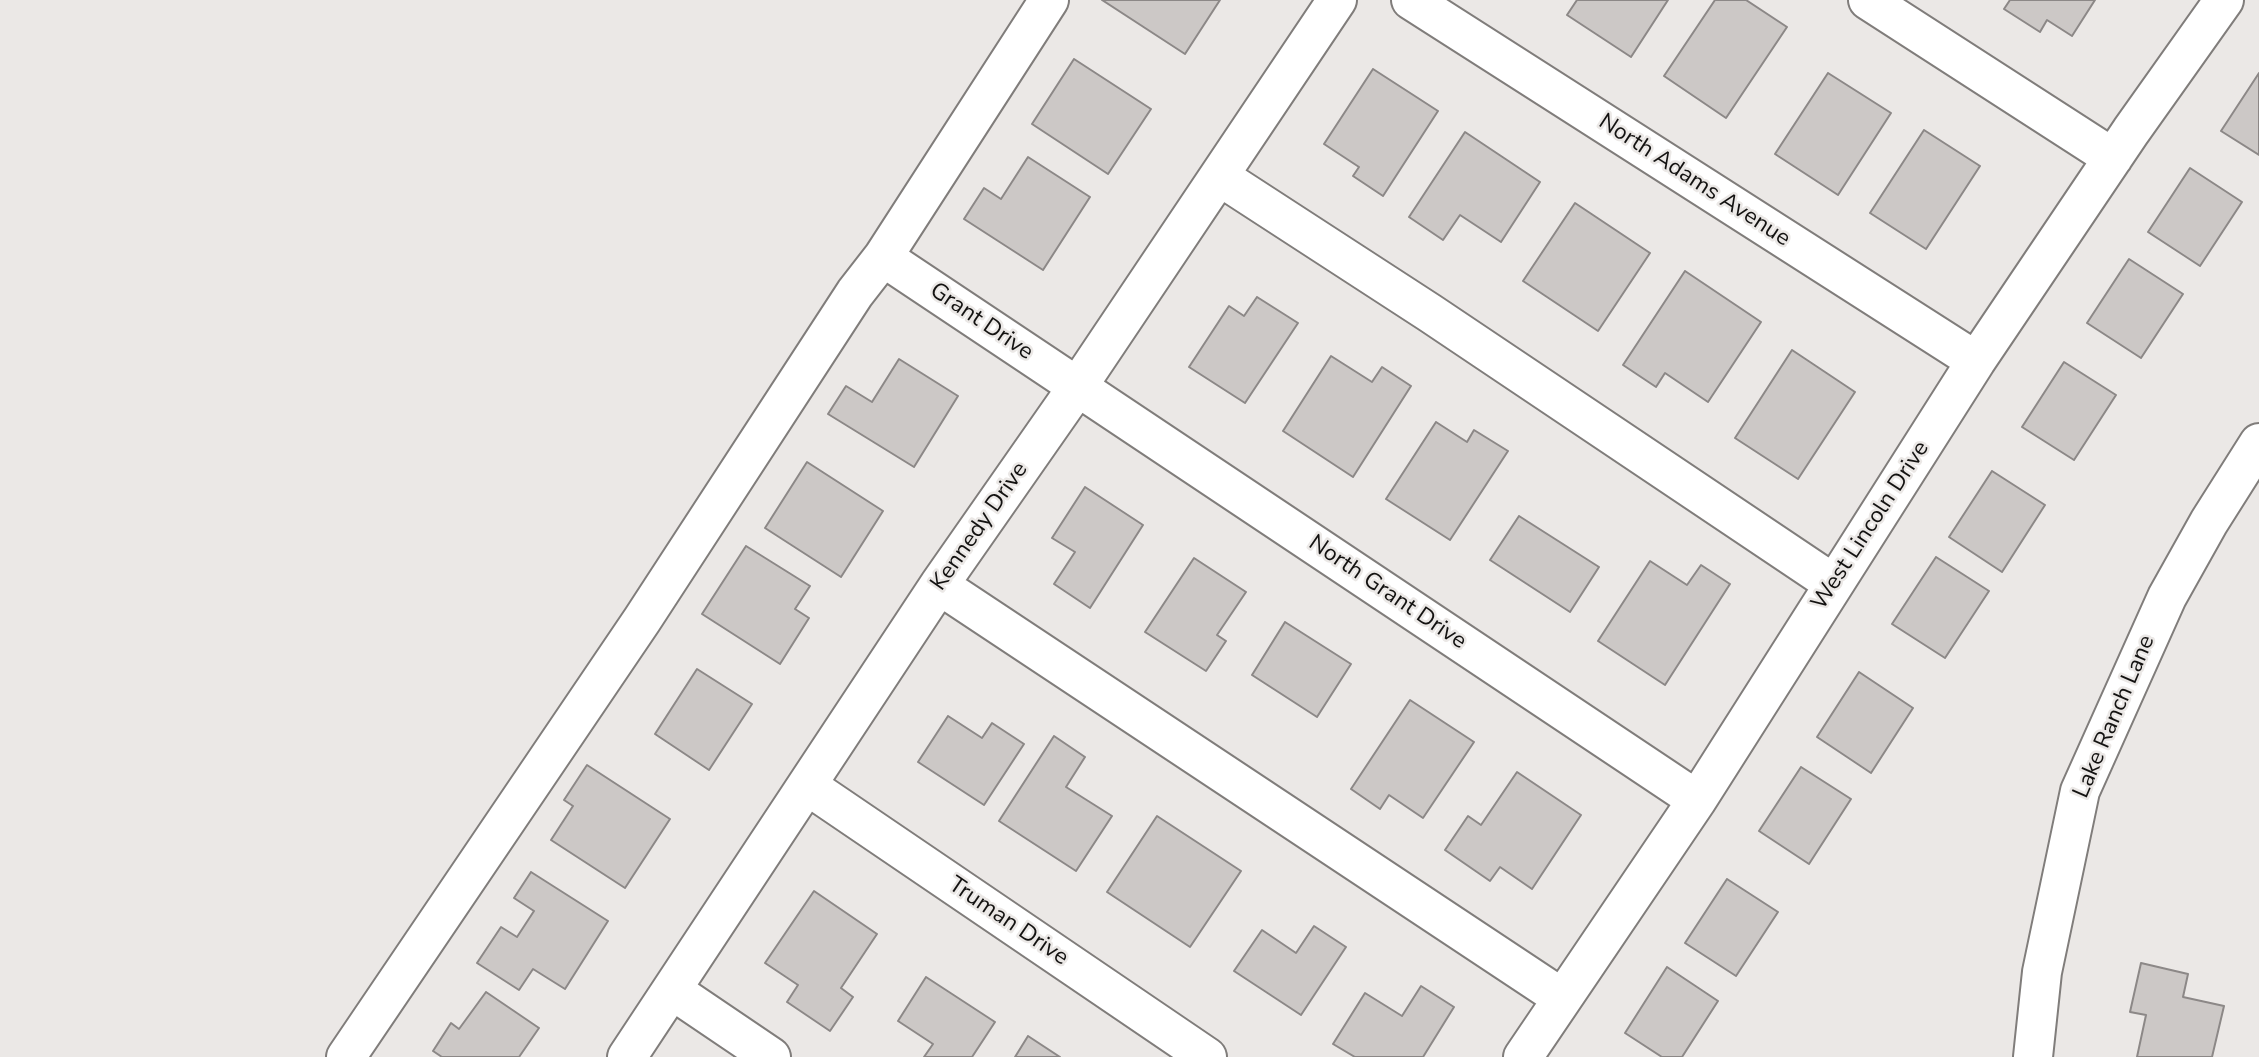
<!DOCTYPE html>
<html>
<head>
<meta charset="utf-8">
<style>
	body { margin:0 }
	canvas { display:block; background:#ebe8e6 }
</style>
</head>
<body>
<canvas width="2259" height="1057"></canvas>
<script>
const ctx = document.querySelector('canvas').getContext('2d');
ctx.lineJoin = 'round';
function paint(path, color) { ctx.fillStyle = color; ctx.fill(path, 'evenodd'); }
const poly = rows => new Path2D(rows.map(r => 'M' + r).join(''));
function stroke(path, color, width, dash) { ctx.strokeStyle = color; ctx.lineWidth = width; ctx.lineCap = dash ? 'butt' : 'round'; ctx.setLineDash(dash || []); ctx.stroke(path); }
function write(font, color, halo, rows, align = 'center') {
  ctx.font = font + ' "Nunito Sans",sans-serif'; ctx.lineWidth = 5; ctx.setLineDash([]); ctx.textBaseline = 'middle'; ctx.strokeStyle = halo; ctx.fillStyle = color; for (const [text, x, y, turn = 0] of rows) {
    ctx.save(); ctx.translate(x, y); ctx.rotate((+turn || 0) * Math.PI / 180); ctx.textAlign = isNaN(turn) ? turn : align; if (halo) ctx.strokeText(text, 0, 0); ctx.fillText(text, 0, 0); ctx.restore();
  }
}
const building = poly([
	[1102,0,1220,0,1185,54,1102,0],
	[1577,0,1668,0,1631,57,1567,15,1577,0],
	[1715,0,1746,0,1787,27,1726,118,1664,76,1715,0],
	[2010,0,2095,0,2072,36,2047,20,2040,32,2004,9,2010,0],
	[1074,59,1151,109,1108,174,1032,124,1074,59],
	[1373,69,1438,111,1383,196,1353,176,1359,167,1324,144,1373,69],
	[1828,73,1891,113,1838,195,1775,154,1828,73],
	[2259,73,2259,155,2221,131,2259,73],
	[1924,130,1980,166,1926,249,1870,213,1924,130],
	[1465,132,1540,182,1501,242,1460,215,1443,240,1409,217,1465,132],
	[1028,157,1090,197,1043,270,964,219,984,188,1001,199,1028,157],
	[2190,168,2242,202,2200,266,2148,232,2190,168],
	[1575,203,1650,253,1598,331,1523,281,1575,203],
	[2129,259,2183,294,2141,358,2087,323,2129,259],
	[1685,271,1761,322,1708,402,1665,373,1656,387,1623,365,1685,271],
	[1257,297,1298,323,1245,403,1189,367,1229,306,1244,316,1257,297],
	[1792,350,1855,392,1798,479,1735,438,1792,350],
	[1331,356,1372,382,1382,367,1411,386,1353,477,1283,431,1331,356],
	[899,359,958,396,914,467,828,414,846,386,872,402,899,359],
	[2064,362,2116,395,2074,460,2022,427,2064,362],
	[1436,422,1467,442,1474,430,1508,451,1450,540,1386,499,1436,422],
	[807,462,883,511,841,577,765,528,807,462],
	[1992,471,2045,505,2002,572,1949,537,1992,471],
	[1085,487,1143,525,1090,608,1054,584,1075,552,1052,538,1085,487],
	[1519,516,1599,567,1570,612,1490,560,1519,516],
	[746,546,810,586,795,609,809,618,780,664,702,614,746,546],
	[1936,557,1989,591,1945,658,1892,624,1936,557],
	[1194,558,1246,592,1217,635,1226,641,1206,671,1145,632,1194,558],
	[1650,561,1687,585,1701,565,1730,584,1665,685,1598,641,1650,561],
	[1285,622,1351,664,1317,717,1252,675,1285,622],
	[697,669,752,704,709,770,655,734,697,669],
	[1859,672,1913,708,1871,773,1817,737,1859,672],
	[1410,700,1474,742,1423,818,1389,795,1380,809,1351,789,1410,700],
	[948,716,982,738,992,723,1024,744,984,805,918,762,948,716],
	[1054,736,1085,757,1066,787,1112,816,1076,871,999,821,1054,736],
	[587,765,670,819,625,888,551,840,573,806,564,800,587,765],
	[1801,767,1851,799,1809,864,1759,831,1801,767],
	[1517,772,1581,815,1532,889,1500,867,1490,881,1445,850,1468,816,1481,825,1517,772],
	[1157,816,1241,871,1190,947,1107,892,1157,816],
	[531,872,608,921,565,989,533,969,519,990,477,963,501,927,517,937,534,911,514,898,531,872],
	[1727,879,1778,912,1736,976,1685,943,1727,879],
	[814,891,877,934,841,988,853,997,830,1031,787,1002,798,985,765,963,814,891],
	[1314,926,1346,947,1301,1015,1234,971,1262,930,1296,953,1314,926],
	[2141,963,2188,974,2183,997,2224,1006,2212,1057,2137,1057,2146,1015,2130,1012,2141,963],
	[1667,967,1718,1001,1682,1057,1662,1057,1625,1033,1667,967],
	[926,977,995,1022,972,1057,924,1057,933,1044,898,1021,926,977],
	[1421,986,1454,1007,1423,1057,1355,1057,1333,1044,1365,993,1402,1016,1421,986],
	[486,992,539,1028,519,1057,442,1057,433,1051,451,1023,459,1029,486,992],
	[1028,1036,1060,1057,1015,1057,1028,1036]
]);
paint(building, '#ccc8c6');
stroke(building, '#8c8887', 2);
const minor = poly([
	[1411,0,1976,361],
	[1868,0,2113,158],
	[1219,176,1430,313,1834,584],
	[883,257,1697,800],
	[939,585,1562,998],
	[808,786,1207,1057],
	[672,990,771,1057],
	[346,1057,642,620,855,293,883,257,1049,0],
	[627,1057,939,585,1078,386,1337,0],
	[1523,1057,1697,800,1976,361,2131,131,2224,0],
	[2033,1057,2042,972,2080,791,2167,597,2209,522,2259,443]
]);
stroke(minor, '#807d7b', 42);
stroke(minor, '#fff', 38);
write('23px', '#131211', '#ebe8e6', [
	["North Adams Avenue",1694,181,33],
	["Grant Drive",981,322,34],
	["West Lincoln Drive",1871,526,-57],
	["Kennedy Drive",980,527,-55],
	["North Grant Drive",1387,593,34],
	["Lake Ranch Lane",2115,717,-67],
	["Truman Drive",1008,922,34]
]);
</script>
</body>
</html>
